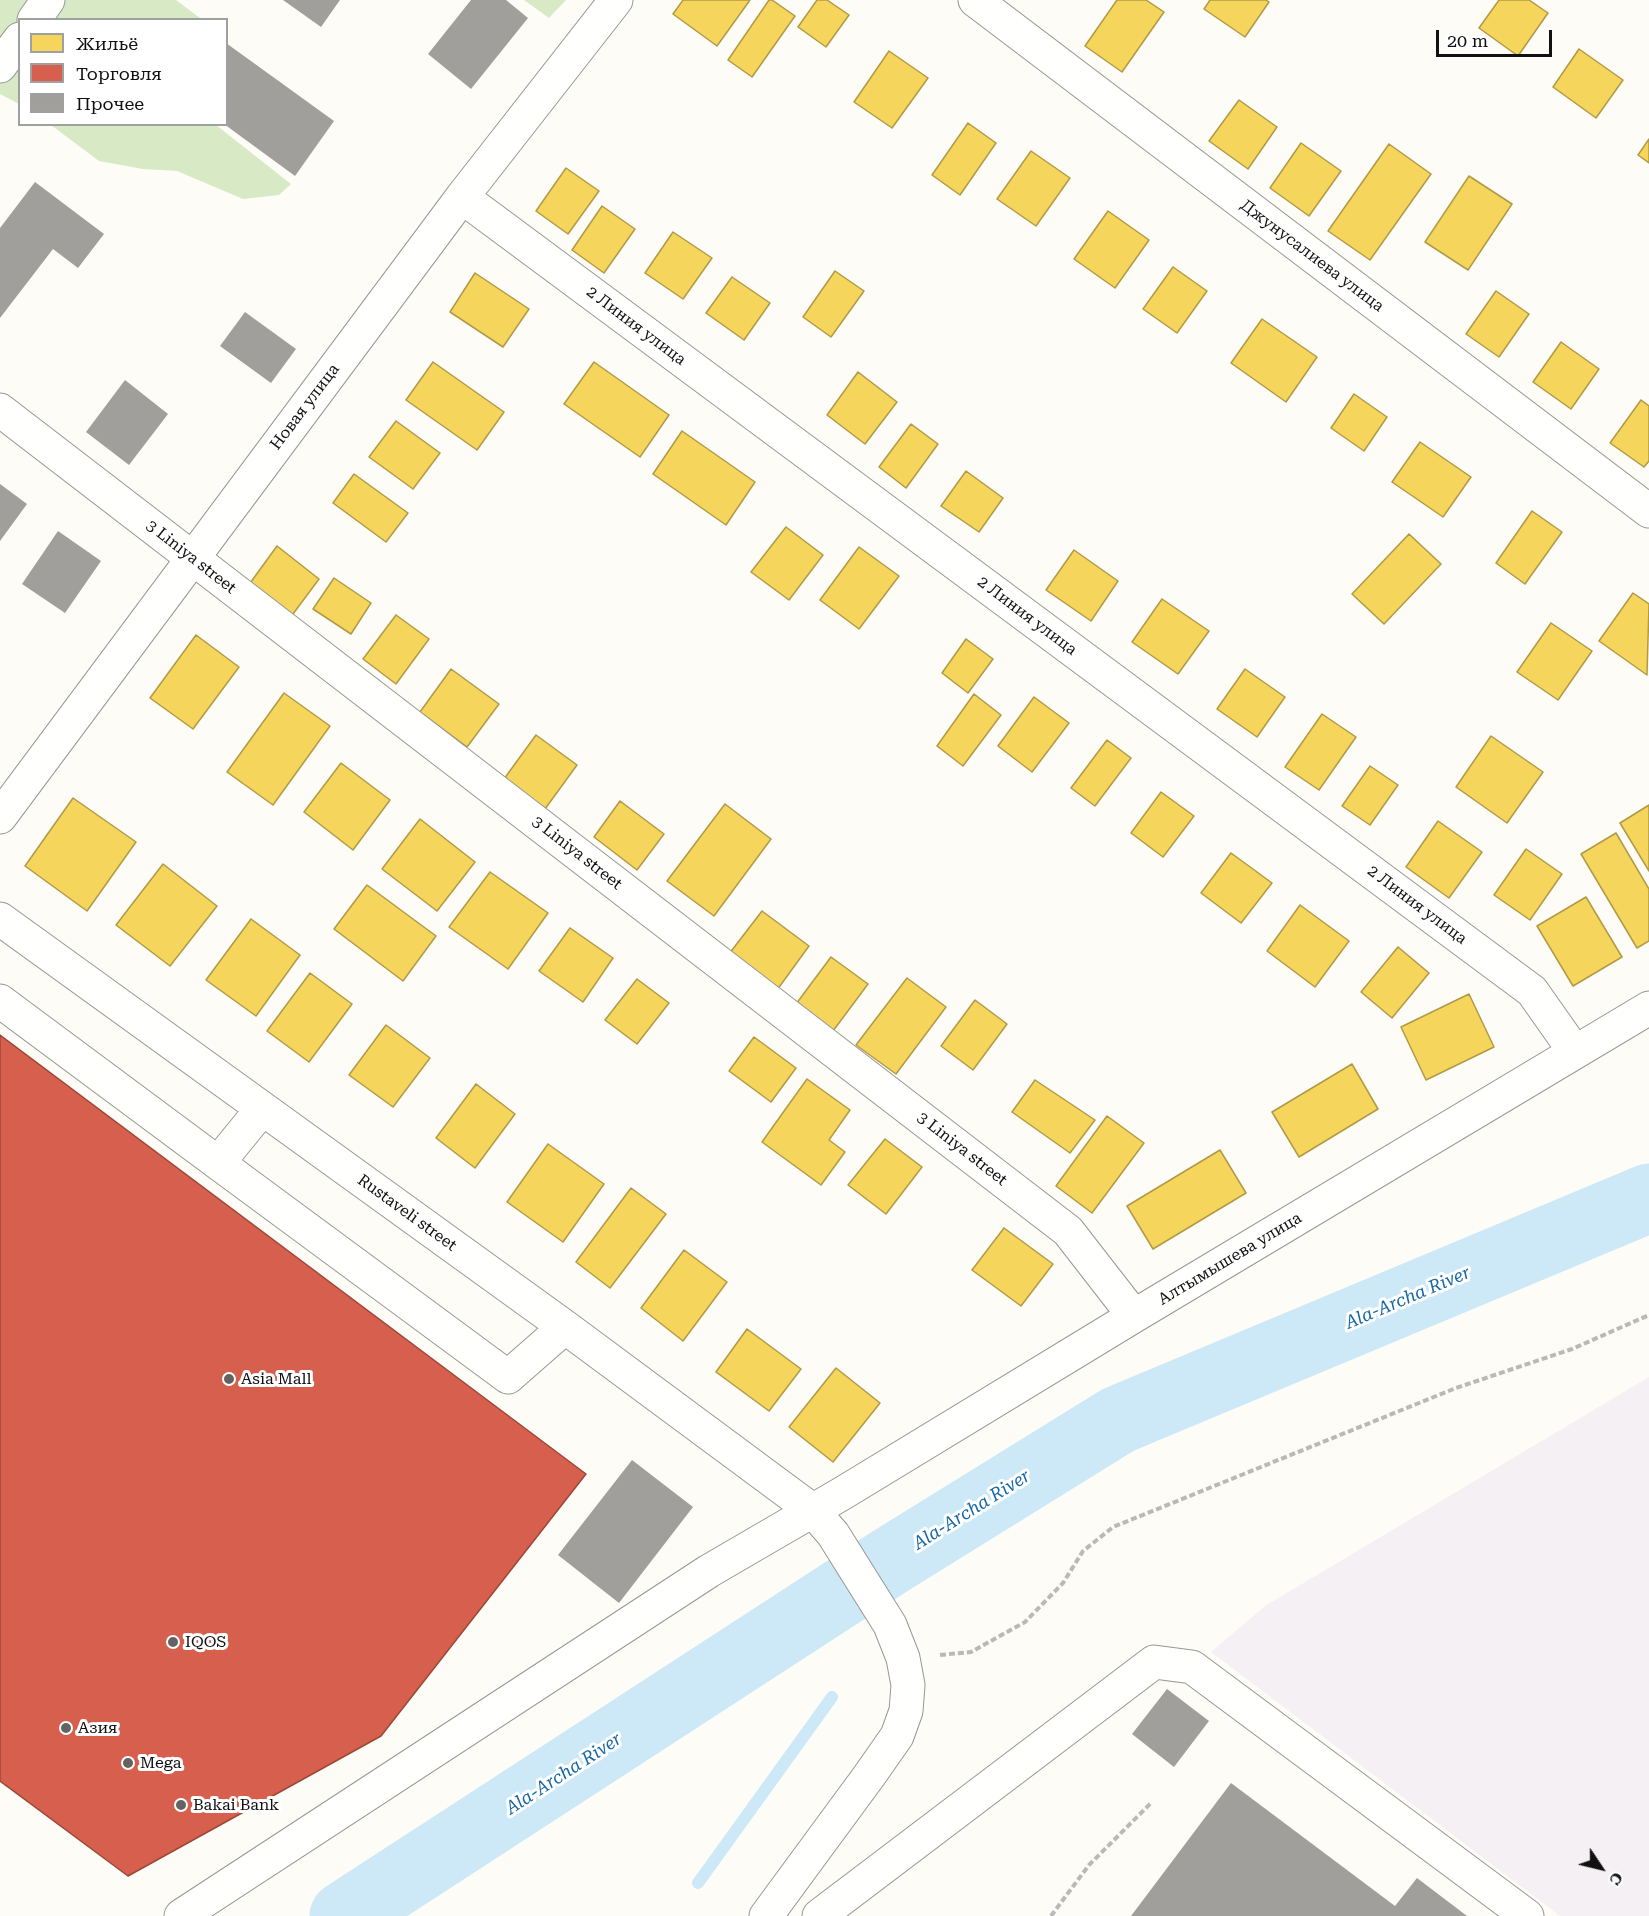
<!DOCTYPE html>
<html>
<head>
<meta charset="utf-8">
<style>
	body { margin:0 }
	#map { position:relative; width:1649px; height:1916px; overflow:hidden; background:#fdfcf7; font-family:"Roboto Serif",serif }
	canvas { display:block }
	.legend { position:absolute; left:18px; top:18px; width:210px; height:108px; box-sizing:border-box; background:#fff; border:2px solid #a0a0a0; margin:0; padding:8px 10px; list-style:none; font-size:18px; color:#111 }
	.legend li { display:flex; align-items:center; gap:12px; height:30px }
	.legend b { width:30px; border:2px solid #a0a0a0 }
	.north { position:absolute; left:1571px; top:1838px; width:60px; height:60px; -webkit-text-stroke:4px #fff; paint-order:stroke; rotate:125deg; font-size:16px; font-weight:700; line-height:24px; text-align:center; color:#111 }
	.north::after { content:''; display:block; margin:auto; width:21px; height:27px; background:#111; clip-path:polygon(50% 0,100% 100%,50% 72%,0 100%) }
	.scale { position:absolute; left:1436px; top:30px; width:116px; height:27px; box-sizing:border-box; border:3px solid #111; border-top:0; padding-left:8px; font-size:18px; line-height:21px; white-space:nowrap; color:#111; -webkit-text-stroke:4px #fff; paint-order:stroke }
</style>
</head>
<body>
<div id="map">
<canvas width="1649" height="1916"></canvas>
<ul class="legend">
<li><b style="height:16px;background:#f6d55c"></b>Жильё</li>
<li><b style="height:16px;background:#d6604d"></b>Торговля</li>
<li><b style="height:16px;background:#a19f9c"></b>Прочее</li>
</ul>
<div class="north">С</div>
<div class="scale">20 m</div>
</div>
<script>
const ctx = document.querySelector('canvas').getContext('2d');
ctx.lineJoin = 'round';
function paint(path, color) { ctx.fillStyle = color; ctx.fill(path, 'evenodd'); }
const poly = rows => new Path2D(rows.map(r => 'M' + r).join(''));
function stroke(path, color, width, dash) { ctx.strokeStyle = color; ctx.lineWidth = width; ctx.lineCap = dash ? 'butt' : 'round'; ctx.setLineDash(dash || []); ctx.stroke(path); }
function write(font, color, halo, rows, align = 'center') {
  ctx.font = font + ' "Roboto Serif",serif'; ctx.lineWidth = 6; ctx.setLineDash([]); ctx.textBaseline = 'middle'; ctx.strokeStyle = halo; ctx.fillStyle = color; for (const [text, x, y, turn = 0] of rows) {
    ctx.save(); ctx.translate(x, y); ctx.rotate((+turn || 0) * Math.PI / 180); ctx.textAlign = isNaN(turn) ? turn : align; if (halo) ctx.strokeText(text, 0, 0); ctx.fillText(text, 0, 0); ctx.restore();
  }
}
paint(poly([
	[1649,1377,1649,1916,1560,1916,1211,1652,1265,1606]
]), '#f5f0f3');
paint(poly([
	[0,0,176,0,200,18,200,20,20,20,19,104,0,94],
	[524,0,566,0,549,18],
	[51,125,216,125,291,184,279,195,243,199,177,171,143,169,99,161]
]), '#d8eac5');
const homes = poly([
	[683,0,750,0,717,46,673,14,683,0],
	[769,0,772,0,795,16,752,77,728,60,769,0],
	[817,0,827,0,849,15,826,47,798,27,817,0],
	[1117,0,1146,0,1164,12,1122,72,1085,46,1117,0],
	[1210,0,1266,0,1269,2,1245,37,1204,9,1210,0],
	[1499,0,1529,0,1548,13,1518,56,1479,28,1499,0],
	[1579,49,1623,80,1596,118,1553,87,1579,49],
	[889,51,928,78,892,128,854,102,889,51],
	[1239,100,1277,127,1248,169,1209,141,1239,100],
	[968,123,996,143,960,195,932,175,968,123],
	[1649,139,1649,163,1638,155,1649,139],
	[1301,143,1341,171,1309,216,1270,188,1301,143],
	[1389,144,1431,174,1370,260,1328,231,1389,144],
	[1031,151,1070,178,1036,226,997,199,1031,151],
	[566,168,599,191,568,234,536,211,566,168],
	[1469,176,1512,204,1468,270,1425,242,1469,176],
	[602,206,635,229,604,273,572,250,602,206],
	[1108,211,1149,240,1115,288,1074,259,1108,211],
	[673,232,712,258,683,299,645,273,673,232],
	[1173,267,1207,291,1177,333,1143,309,1173,267],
	[835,271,864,291,831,337,803,317,835,271],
	[475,273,529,309,503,347,450,312,475,273],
	[732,277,770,303,744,340,706,313,732,277],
	[1496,291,1529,314,1499,357,1466,334,1496,291],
	[1262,319,1317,357,1286,402,1231,363,1262,319],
	[1561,342,1599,369,1571,409,1533,382,1561,342],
	[433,362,504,412,477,450,406,400,433,362],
	[594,362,669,415,640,457,564,404,594,362],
	[858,372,897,402,865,444,827,415,858,372],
	[1354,394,1387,417,1364,451,1331,428,1354,394],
	[1641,400,1649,406,1649,461,1644,467,1610,443,1641,400],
	[396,421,440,453,413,489,369,457,396,421],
	[911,424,938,444,906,488,879,467,911,424],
	[682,431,755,482,726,525,653,474,682,431],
	[1420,442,1471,477,1443,517,1392,482,1420,442],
	[966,471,1003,498,979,532,941,506,966,471],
	[354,474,408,513,386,542,333,503,354,474],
	[1532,511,1562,532,1525,584,1496,563,1532,511],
	[786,527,823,555,789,600,751,572,786,527],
	[1409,534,1441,564,1384,624,1352,594,1409,534],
	[277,546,319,579,290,618,248,586,277,546],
	[859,547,899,576,859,629,820,600,859,547],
	[1074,550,1118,581,1091,621,1046,590,1074,550],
	[334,578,371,603,351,634,313,609,334,578],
	[1633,593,1649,604,1647,675,1599,641,1633,593],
	[1162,599,1209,631,1178,674,1132,642,1162,599],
	[396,615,429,639,396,684,363,659,396,615],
	[1551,623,1592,651,1558,700,1517,672,1551,623],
	[196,635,239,667,193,729,150,698,196,635],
	[966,639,993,659,968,693,942,673,966,639],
	[451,669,499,704,467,747,420,712,451,669],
	[1245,669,1285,697,1257,737,1217,709,1245,669],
	[284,693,330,726,273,805,227,772,284,693],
	[974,694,1001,715,963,766,937,746,974,694],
	[1034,697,1069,723,1032,772,998,746,1034,697],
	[1322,714,1356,737,1319,790,1285,767,1322,714],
	[536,735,577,765,545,809,504,779,536,735],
	[1491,736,1543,772,1507,823,1456,787,1491,736],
	[1107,740,1131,758,1095,806,1071,788,1107,740],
	[341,763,390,800,353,850,304,812,341,763],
	[1370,766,1398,785,1370,825,1342,806,1370,766],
	[1161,792,1194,816,1163,857,1131,833,1161,792],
	[73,798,136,842,87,911,25,866,73,798],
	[620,801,664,834,637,870,594,837,620,801],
	[725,804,771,839,714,916,667,881,725,804],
	[1649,805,1649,871,1620,823,1649,805],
	[420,819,475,862,437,911,382,869,420,819],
	[1438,821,1482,852,1449,898,1406,867,1438,821],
	[1616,833,1649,889,1649,941,1637,948,1581,854,1616,833],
	[1526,849,1562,874,1530,920,1494,895,1526,849],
	[1231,853,1272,883,1241,923,1201,893,1231,853],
	[163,864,217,906,170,966,116,925,163,864],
	[490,872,548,913,508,969,449,927,490,872],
	[367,885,436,936,403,981,334,929,367,885],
	[1586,897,1622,957,1573,986,1537,926,1586,897],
	[1300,905,1349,941,1315,987,1267,951,1300,905],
	[762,911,809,946,777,990,729,954,762,911],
	[251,919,300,955,256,1016,206,980,251,919],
	[570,928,613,958,583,1002,539,971,570,928],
	[1398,947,1429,973,1392,1018,1361,992,1398,947],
	[831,957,868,984,833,1031,796,1004,831,957],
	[310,973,352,1004,309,1062,267,1031,310,973],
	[907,978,946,1007,896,1074,856,1045,907,978],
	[637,979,669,1003,637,1044,605,1020,637,979],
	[1469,994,1494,1047,1426,1080,1401,1027,1469,994],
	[975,1000,1007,1024,973,1070,941,1046,975,1000],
	[386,1025,430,1058,393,1107,349,1075,386,1025],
	[754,1037,796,1068,771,1102,729,1071,754,1037],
	[1352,1064,1378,1109,1299,1157,1272,1112,1352,1064],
	[807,1079,850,1110,829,1140,845,1152,821,1185,762,1142,807,1079],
	[1035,1080,1095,1120,1070,1153,1012,1112,1035,1080],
	[476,1084,515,1114,475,1168,436,1138,476,1084],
	[1107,1116,1144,1143,1092,1213,1056,1186,1107,1116],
	[885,1139,922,1167,886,1214,848,1185,885,1139],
	[548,1144,604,1184,563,1242,507,1202,548,1144],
	[1220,1150,1246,1193,1153,1249,1127,1206,1220,1150],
	[631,1188,666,1214,610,1288,576,1262,631,1188],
	[1004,1228,1053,1264,1021,1306,972,1270,1004,1228],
	[684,1250,727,1282,683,1341,641,1308,684,1250],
	[747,1329,801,1369,769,1411,716,1372,747,1329],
	[836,1368,880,1403,833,1462,789,1427,836,1368]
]);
paint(homes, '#f6d55c');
stroke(homes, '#b19a46', 1.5);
const shops = poly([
	[0,1035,586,1474,381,1736,128,1876,0,1781,0,1035]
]);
paint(shops, '#d6604d');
stroke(shops, '#9b483b', 1.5);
stroke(poly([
	[698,1883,832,1697]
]), '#cde8f7', 12);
stroke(poly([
	[344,1916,892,1560,1118,1420,1649,1198]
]), '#cde8f7', 69);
paint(poly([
	[283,0,340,0,321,27],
	[471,0,506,0,528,18,471,89,428,54],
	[226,43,334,121,295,176,224,124,226,124],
	[35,182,104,234,78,268,53,249,0,318,0,228],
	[245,312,296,349,271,383,220,346],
	[125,380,168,414,129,465,86,432],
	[0,484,27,504,0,541],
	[58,531,101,561,65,613,22,584],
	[632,1460,693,1507,619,1603,558,1555],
	[1167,1689,1209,1721,1174,1767,1132,1734],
	[1231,1783,1395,1906,1417,1878,1467,1916,1131,1916]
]), '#a19f9c');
const minor = poly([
	[975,0,1649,511],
	[34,20,48,0],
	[0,66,20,39],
	[462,197,1532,991,1575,1052],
	[0,410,1068,1231,1134,1316],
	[0,817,462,197,616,0],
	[0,919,565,1327,812,1510,833,1534,890,1625,903,1658,908,1685,906,1711,897,1736,869,1776,766,1916],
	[0,1001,218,1163],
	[262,1109,218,1163,508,1377,565,1327],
	[181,1916,709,1571,843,1493,1134,1316,1649,1008],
	[819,1916,1154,1662,1192,1667,1527,1916]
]);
stroke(minor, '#979795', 35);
stroke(poly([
	[940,1655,971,1652,1025,1622,1063,1583,1083,1551,1113,1527,1456,1388,1572,1349,1649,1315],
	[1051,1916,1089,1865,1151,1803]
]), '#b9b9b8', 4, [6, 3]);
stroke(minor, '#fffffe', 33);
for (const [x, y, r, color] of [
	[229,1379,6,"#646362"],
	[173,1642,6,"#646362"],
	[66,1728,6,"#646362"],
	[128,1763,6,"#646362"],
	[181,1805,6,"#646362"]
]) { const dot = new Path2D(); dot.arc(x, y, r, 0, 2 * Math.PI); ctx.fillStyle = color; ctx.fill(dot); stroke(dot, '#fff', 2); }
write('16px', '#111', '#fff', [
	["Джунусалиева улица",1312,256,37],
	["2 Линия улица",636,326,37],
	["Новая улица",305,407,-53],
	["3 Liniya street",191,557,38],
	["2 Линия улица",1027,616,37],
	["3 Liniya street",577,853,38],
	["2 Линия улица",1417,905,37],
	["3 Liniya street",962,1149,38],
	["Rustaveli street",407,1213,36],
	["Алтымышева улица",1230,1259,-31]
]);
write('16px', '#111', '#fff', [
	["Asia Mall",241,1379],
	["IQOS",185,1642],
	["Азия",78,1728],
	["Mega",140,1763],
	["Bakai Bank",193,1805]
], 'left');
write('italic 18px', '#1768a6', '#fff', [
	["Ala-Archa River",1408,1298,-23],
	["Ala-Archa River",972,1510,-32],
	["Ala-Archa River",564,1774,-33]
]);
</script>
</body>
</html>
